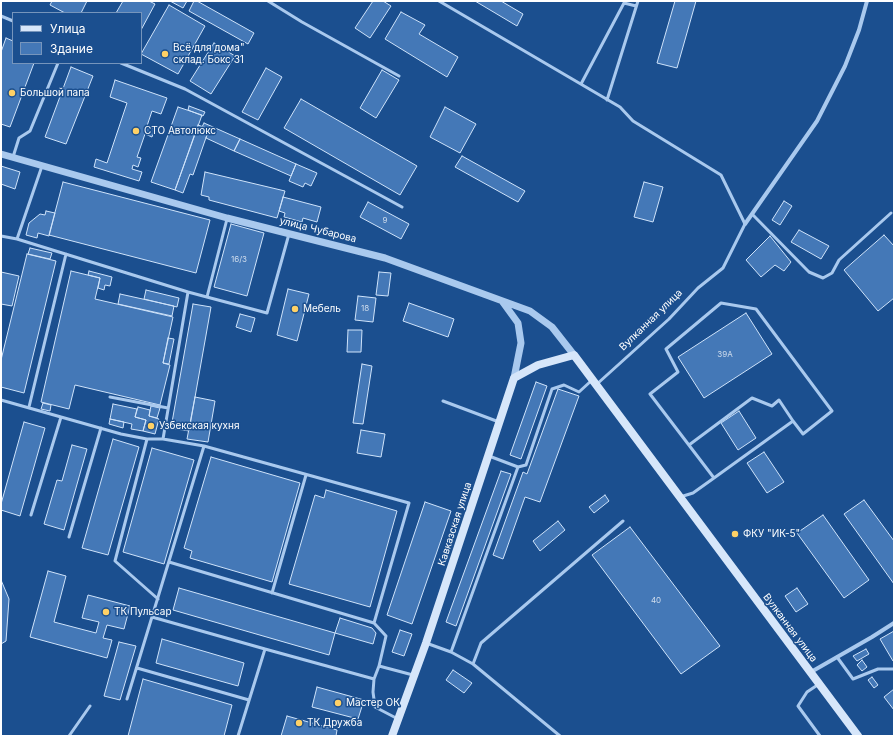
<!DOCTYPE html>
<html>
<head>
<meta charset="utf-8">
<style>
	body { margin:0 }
	#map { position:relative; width:895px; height:737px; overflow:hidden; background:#1b4f8f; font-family:Inter,sans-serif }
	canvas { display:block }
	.frame { position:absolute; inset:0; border:2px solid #fff; pointer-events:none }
	.legend { position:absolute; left:12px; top:12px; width:130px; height:52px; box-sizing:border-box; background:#1b4f8f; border:1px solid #7695bc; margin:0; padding:5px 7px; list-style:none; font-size:12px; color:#fff }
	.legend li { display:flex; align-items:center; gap:8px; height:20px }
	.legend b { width:20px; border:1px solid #7695bc }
</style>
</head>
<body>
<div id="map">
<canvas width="895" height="737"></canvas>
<div class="frame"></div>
<ul class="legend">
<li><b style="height:5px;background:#d6e6fa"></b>Улица</li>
<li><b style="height:11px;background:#4478b7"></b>Здание</li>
</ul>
</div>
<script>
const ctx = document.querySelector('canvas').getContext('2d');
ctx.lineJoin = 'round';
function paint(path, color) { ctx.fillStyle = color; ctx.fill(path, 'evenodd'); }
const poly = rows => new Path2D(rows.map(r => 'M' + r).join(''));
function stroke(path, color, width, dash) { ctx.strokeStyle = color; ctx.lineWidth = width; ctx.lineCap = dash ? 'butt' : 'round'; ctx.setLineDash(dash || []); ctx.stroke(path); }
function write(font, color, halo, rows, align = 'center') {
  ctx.font = font + ' Inter,sans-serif'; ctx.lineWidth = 3; ctx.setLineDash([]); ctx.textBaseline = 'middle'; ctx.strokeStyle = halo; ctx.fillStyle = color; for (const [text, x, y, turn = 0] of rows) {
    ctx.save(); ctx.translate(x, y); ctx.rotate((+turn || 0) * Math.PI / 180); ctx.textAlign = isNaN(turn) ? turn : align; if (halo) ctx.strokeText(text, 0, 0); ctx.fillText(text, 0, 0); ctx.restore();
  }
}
const building = poly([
	[52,1,87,1,81,13,65,13,50,5,52,1],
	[123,1,149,1,155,4,141,30,141,13,116,13,123,1],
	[170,1,187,1,183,8,170,1],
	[194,1,197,1,254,33,248,44,189,11,194,1],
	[373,1,383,1,391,6,370,38,355,28,373,1],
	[475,1,501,1,523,14,517,26,475,1],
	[675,1,696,1,677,68,657,63,675,1],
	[169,5,205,26,178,74,141,54,169,5],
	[401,12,425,25,419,34,458,57,447,77,385,39,401,12],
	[6,38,13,41,13,63,34,63,10,127,1,124,1,52,6,38],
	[214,43,235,56,211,94,190,81,214,43],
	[71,67,93,76,66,144,45,137,71,67],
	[266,68,282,77,258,120,242,112,266,68],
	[382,70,399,80,376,118,360,108,382,70],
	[115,80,167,98,161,114,152,111,147,126,155,129,152,137,145,134,137,157,141,158,138,167,133,165,132,169,142,172,139,181,94,167,96,159,107,163,127,103,110,97,115,80],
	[301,99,417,166,400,195,284,128,301,99],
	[189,106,205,112,203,116,188,110,189,106],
	[178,107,202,115,175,190,151,182,178,107],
	[445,107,476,124,460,153,430,137,445,107],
	[204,123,240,139,234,151,206,138,209,129,202,127,204,123],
	[198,125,209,129,193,175,190,174,183,193,175,190,198,125],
	[240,139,296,164,291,176,234,151,240,139],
	[462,156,525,191,518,202,455,167,462,156],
	[296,164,317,173,311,186,305,183,303,187,289,181,296,164],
	[1,166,20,172,15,189,1,184,1,166],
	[205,172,285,191,277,218,209,200,209,197,201,195,205,172],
	[63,182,210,220,196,273,49,235,63,182],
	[644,182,663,187,653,222,634,217,644,182],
	[283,197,321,207,317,222,303,218,302,222,284,217,285,213,279,211,283,197],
	[784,201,792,206,780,225,772,220,784,201],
	[368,202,409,224,401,239,360,217,368,202],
	[46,211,55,213,49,236,38,233,37,238,26,235,29,223,40,214,45,215,46,211],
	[231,224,264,233,247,296,214,287,231,224],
	[799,230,829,246,821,259,791,242,799,230],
	[884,235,894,246,894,298,878,311,844,270,884,235],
	[770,236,791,262,784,271,775,265,761,277,746,260,770,236],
	[30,248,52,253,50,259,28,254,30,248],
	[27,254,56,261,24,393,1,387,1,360,27,254],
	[71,271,100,278,95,299,173,317,163,363,170,365,160,405,75,385,69,409,41,402,71,271],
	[89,271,112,277,110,286,105,285,104,290,98,288,100,278,88,275,89,271],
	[1,272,19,276,12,306,1,304,1,272],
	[379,272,391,273,388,296,376,295,379,272],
	[288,289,309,294,297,341,277,335,288,289],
	[146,290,179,298,177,307,144,299,146,290],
	[120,294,174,306,172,316,118,304,120,294],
	[358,296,376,298,373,322,355,320,358,296],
	[409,303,454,319,448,337,403,321,409,303],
	[193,304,211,307,189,431,171,428,193,304],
	[746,313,772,354,704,398,678,357,746,313],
	[240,314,255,318,251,332,236,327,240,314],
	[348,330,362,330,361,352,347,352,348,330],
	[168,338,174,339,169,364,163,363,168,338],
	[362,364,372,366,363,424,353,423,362,364],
	[536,382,547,386,521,459,510,455,536,382],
	[558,389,579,396,540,502,525,497,503,559,493,555,523,472,527,474,558,389],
	[195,397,215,401,208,442,187,439,195,397],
	[43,403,51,405,50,411,41,409,43,403],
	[113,404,137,409,135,417,146,420,143,431,131,429,132,424,110,419,113,404],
	[151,406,160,408,157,418,149,416,151,406],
	[138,407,150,410,149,416,159,419,155,434,143,431,146,420,135,417,138,407],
	[739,411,756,438,738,450,721,423,739,411],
	[110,419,124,422,123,428,109,424,110,419],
	[24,422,45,428,20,516,1,510,1,504,24,422],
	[361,430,385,434,381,457,357,453,361,430],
	[113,439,139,447,108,555,82,548,113,439],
	[72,445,87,449,64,530,44,524,57,480,62,481,72,445],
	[152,448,194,460,164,564,123,552,152,448],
	[764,452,784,482,767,493,747,463,764,452],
	[211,457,300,483,272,582,190,558,192,551,184,548,211,457],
	[501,471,511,474,456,626,446,622,501,471],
	[326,490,397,511,370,607,289,584,315,495,324,498,326,490],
	[605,495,609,501,594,513,589,507,605,495],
	[864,500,894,541,894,584,844,514,864,500],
	[425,502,451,511,412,624,387,615,425,502],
	[823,515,869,580,844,598,797,533,823,515],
	[558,521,565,530,540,551,533,541,558,521],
	[630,527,720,646,681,674,592,555,630,527],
	[48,571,66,576,54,622,96,633,99,622,82,618,88,595,130,606,124,629,107,625,103,638,112,640,107,658,30,637,48,571],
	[1,580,9,599,6,641,1,644,1,580],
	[179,588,335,633,329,655,173,610,179,588],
	[797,588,808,604,796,612,785,596,797,588],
	[340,618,372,628,376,633,373,644,335,633,340,618],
	[400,630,412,634,404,656,392,652,400,630],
	[894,631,894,661,893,661,880,639,894,631],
	[162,639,244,663,238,686,156,663,162,639],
	[119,642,136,646,120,700,104,696,119,642],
	[866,649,869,654,857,661,853,656,866,649],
	[862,660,867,667,862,671,857,665,862,660],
	[453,670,472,683,464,693,446,680,453,670],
	[872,677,878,685,874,688,868,680,872,677],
	[143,679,232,705,224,736,128,736,143,679],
	[317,687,364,700,358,719,312,707,317,687],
	[894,689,894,710,884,697,894,689],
	[287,716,337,730,336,736,281,736,287,716]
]);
paint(building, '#4478b7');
stroke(building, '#cfe3fa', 1);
stroke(poly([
	[268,1,302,22,399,76],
	[439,1,620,107,633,121,721,175,745,224,723,268,698,288,669,319,597,384],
	[1,16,13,21],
	[121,63,185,89,402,207],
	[581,84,624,3,636,6],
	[607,100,638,1],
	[13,157,19,138,30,131,58,63],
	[752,214,809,272,823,278,832,273,839,260,891,213],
	[1,236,17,239,188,292,163,439],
	[17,239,42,166],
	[188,292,267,313,289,234],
	[207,297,227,219],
	[110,397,168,408],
	[1,400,121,434,147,439,163,439,204,446,127,699],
	[443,401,499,422],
	[29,407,66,254],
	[147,439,115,561,158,599],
	[689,445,752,398,772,406,779,400,793,421],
	[204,446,409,503,374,623],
	[489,456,518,467],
	[680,497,693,493,714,478,793,421,803,434,832,411,756,309,721,303,666,349,678,372,650,394,714,478],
	[31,515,61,417],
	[69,537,101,428],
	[169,562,374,623,386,636,379,666,413,675],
	[272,593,306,475],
	[152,617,265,649,374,679,379,666],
	[426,643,451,652,473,664,560,736],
	[451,652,518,467,526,465,552,389,564,385,579,392,591,381],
	[837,657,853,679,878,669,894,669],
	[473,664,481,643,623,521],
	[137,668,249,700],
	[374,679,373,692,375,707,398,719],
	[819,684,807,692,798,706,820,736],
	[69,736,90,706],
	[238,736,265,649]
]), '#a9c9ee', 3);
stroke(poly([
	[745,224,817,121,845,66,859,30,867,1],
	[811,672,872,637,894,623]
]), '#a9c9ee', 4);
stroke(poly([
	[1,154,227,218,385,258,530,311,552,327,574,355],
	[502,301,518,323,521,343,514,378]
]), '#a9c9ee', 7);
stroke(poly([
	[392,736,426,643,514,378,538,365,574,355,858,736]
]), '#d6e6fa', 8);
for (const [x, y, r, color] of [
	[165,54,4,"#ffd166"],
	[12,93,4,"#ffd166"],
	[136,131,4,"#ffd166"],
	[295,309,4,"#ffd166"],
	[151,426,4,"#ffd166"],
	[735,534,4,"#ffd166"],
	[106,612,4,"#ffd166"],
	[338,703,4,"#ffd166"],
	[299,723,4,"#ffd166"]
]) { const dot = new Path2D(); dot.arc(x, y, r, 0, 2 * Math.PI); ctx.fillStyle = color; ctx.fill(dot); stroke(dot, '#1b4f8f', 1.5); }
write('8px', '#d0dded', null, [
	["9",385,221],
	["16/3",239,260],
	["18",365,309],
	["39А",725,355],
	["40",656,601]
]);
write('10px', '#fff', '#1b4f8f', [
	["Всё для дома\"",173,48],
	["склад. Бокс 31",173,60],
	["Большой папа",20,93],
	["СТО Автолюкс",144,131],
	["Мебель",303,309],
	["Узбекская кухня",159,426],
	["ФКУ \"ИК-5\"",743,534],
	["ТК Пульсар",114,612],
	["Мастер ОК",346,703],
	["ТК Дружба",307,723]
], 'left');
write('10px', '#fff', '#1b4f8f', [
	["улица Чубарова",318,230,14],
	["Вулканная улица",651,320,-44],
	["Кавказская улица",455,524,-72],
	["Вулканная улица",790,628,53]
]);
</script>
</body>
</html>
